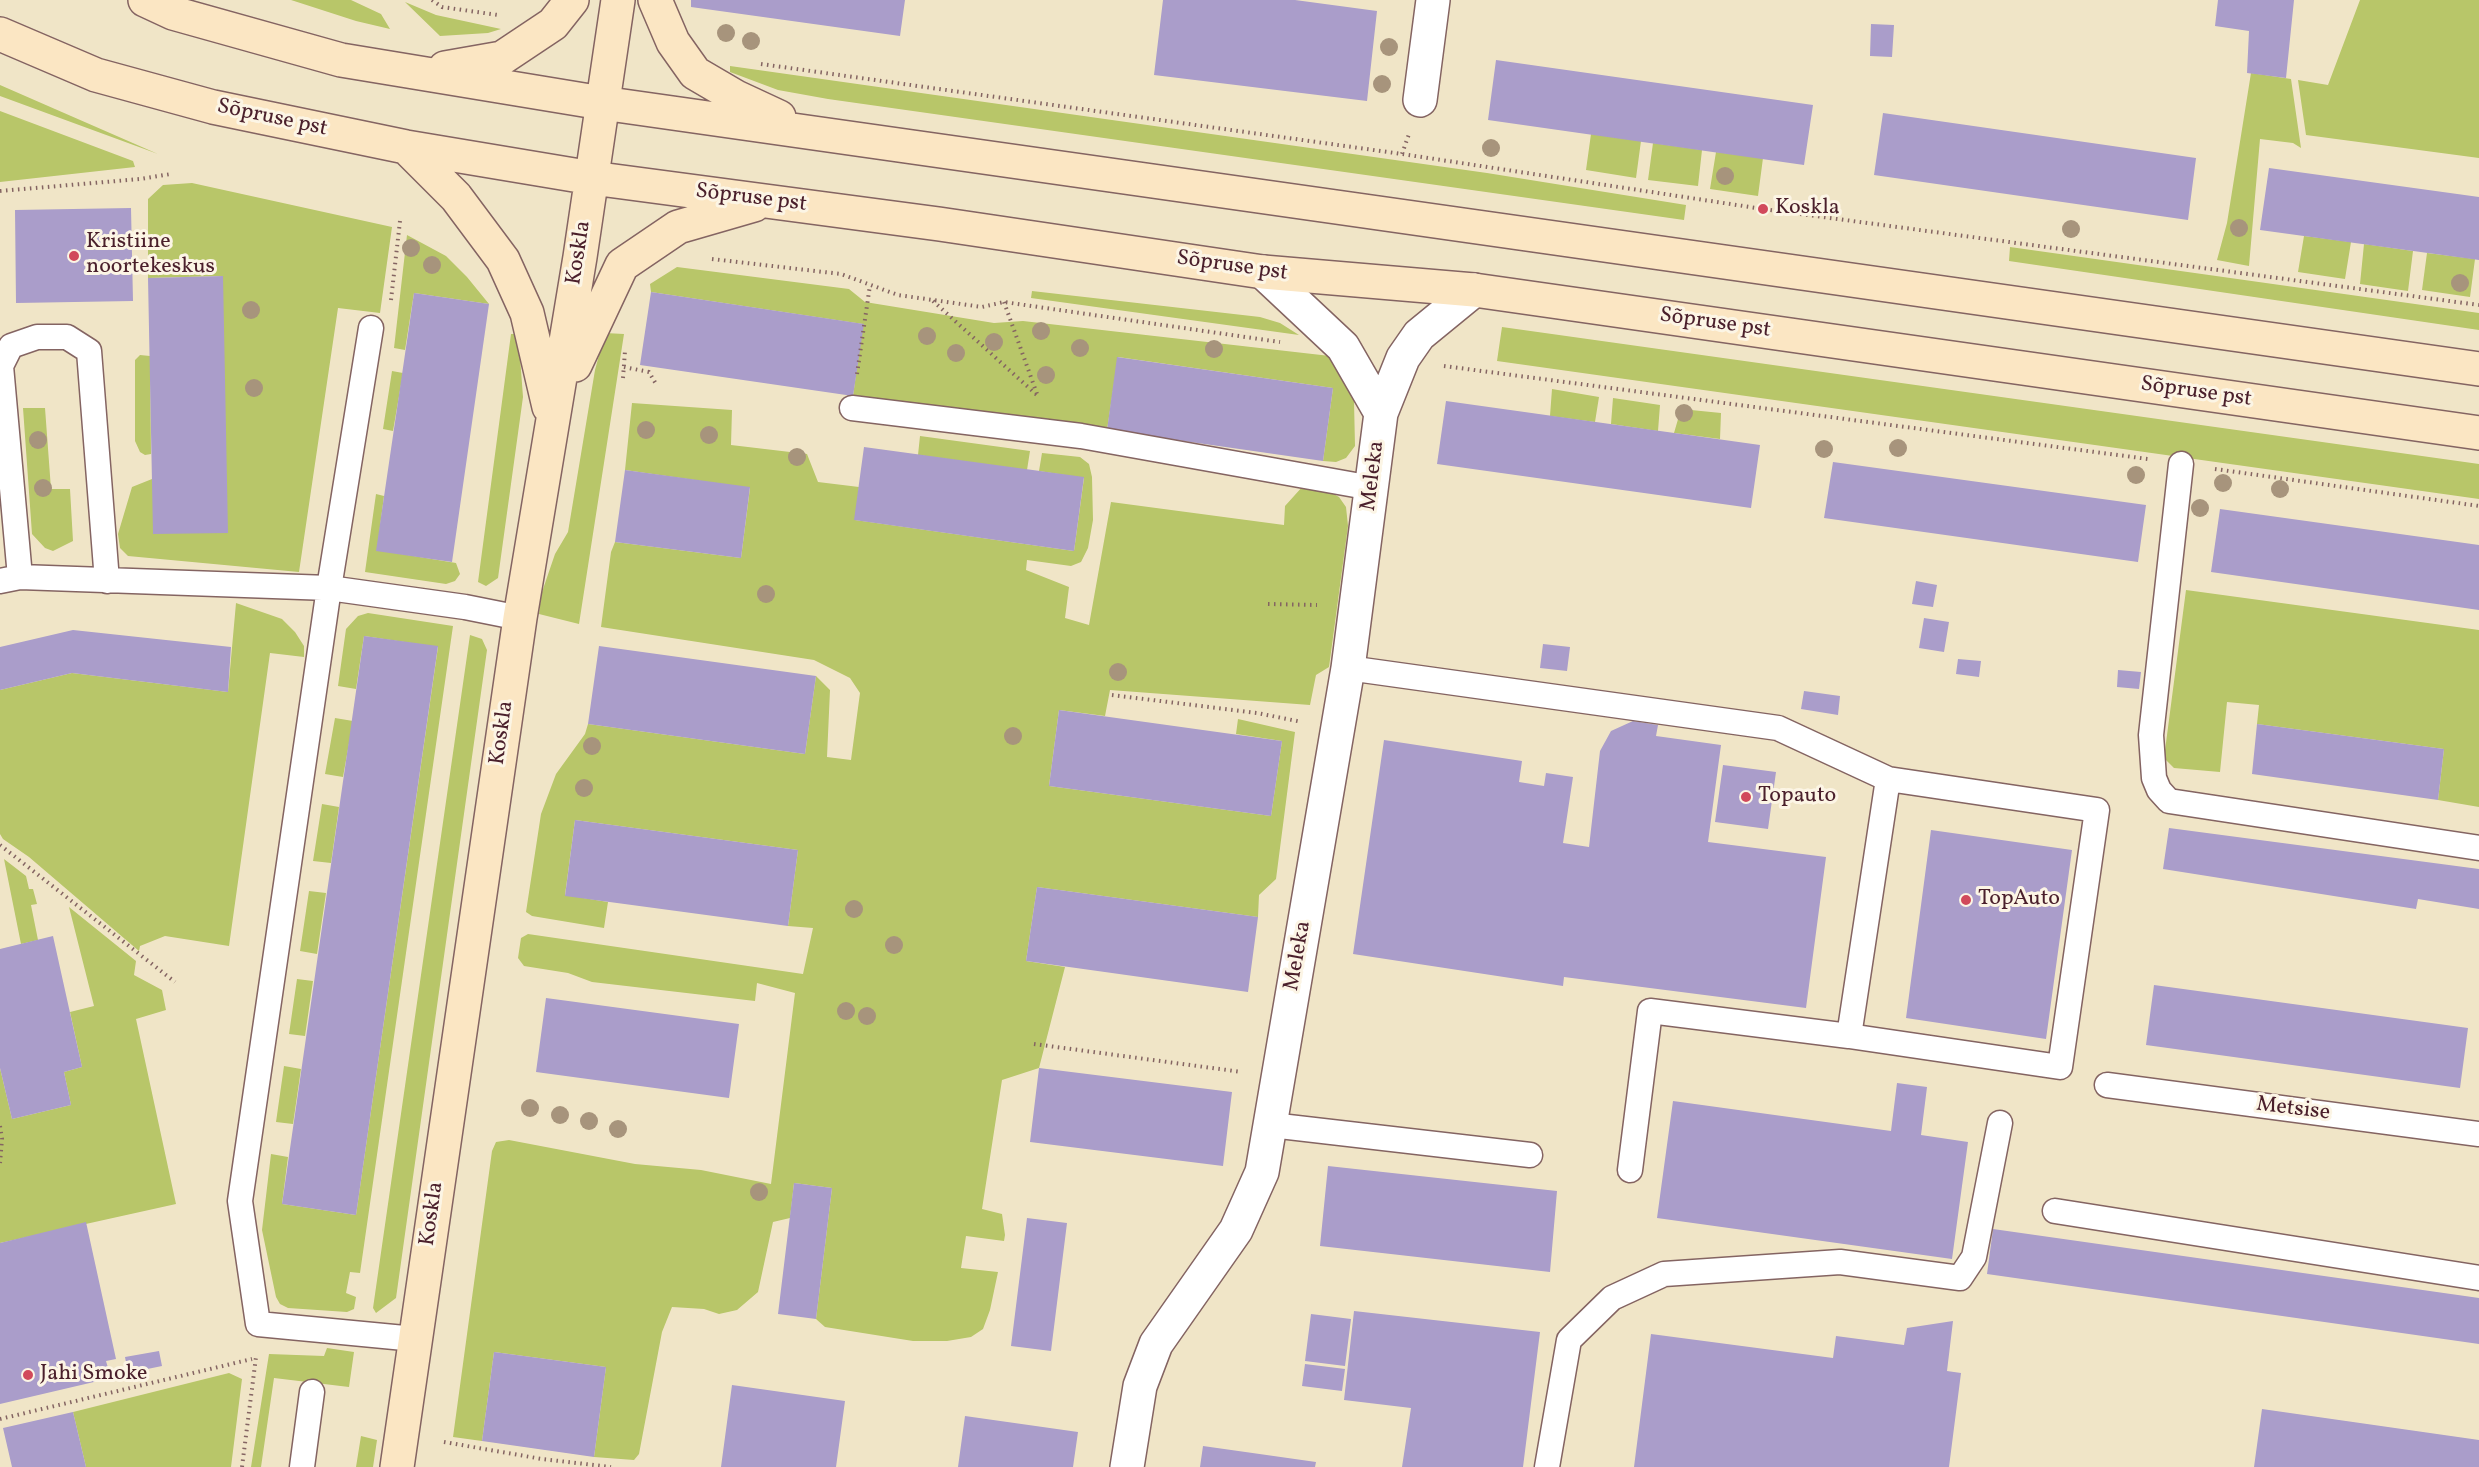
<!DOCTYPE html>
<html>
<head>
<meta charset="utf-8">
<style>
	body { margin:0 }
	canvas { display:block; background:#f0e5c7 }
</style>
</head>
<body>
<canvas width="2479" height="1467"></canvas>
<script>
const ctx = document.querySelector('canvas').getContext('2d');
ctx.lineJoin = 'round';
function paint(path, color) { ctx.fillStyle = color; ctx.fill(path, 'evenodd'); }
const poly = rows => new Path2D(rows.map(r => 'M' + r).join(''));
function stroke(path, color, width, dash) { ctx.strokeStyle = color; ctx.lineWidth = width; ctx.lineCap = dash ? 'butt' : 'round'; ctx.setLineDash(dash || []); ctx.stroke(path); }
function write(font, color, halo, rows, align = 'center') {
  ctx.font = font + ' Vollkorn,serif'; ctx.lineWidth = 6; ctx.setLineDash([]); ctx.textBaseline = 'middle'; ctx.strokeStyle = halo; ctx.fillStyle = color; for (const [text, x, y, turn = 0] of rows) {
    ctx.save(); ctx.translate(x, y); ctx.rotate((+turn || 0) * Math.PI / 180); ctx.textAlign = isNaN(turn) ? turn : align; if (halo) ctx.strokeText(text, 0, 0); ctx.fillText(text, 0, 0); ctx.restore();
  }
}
paint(poly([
	[291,0,351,0,381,14,390,29,356,21],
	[2360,0,2479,0,2479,158,2306,135,2298,80,2328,85],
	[405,2,436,15,501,29,488,33,440,36],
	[730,66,1487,173,1686,205,1684,220,828,99,778,90,730,72],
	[2251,73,2291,79,2301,148,2293,143,2260,139,2249,266,2217,260,2227,223],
	[0,85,158,154,0,96],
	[0,111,133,161,135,167,0,182],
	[1591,134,1641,141,1636,178,1586,170],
	[1653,143,1702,150,1698,186,1648,180],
	[1716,152,1763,158,1758,196,1710,189],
	[192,183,392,227,380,313,338,308,299,572,128,556,120,548,118,534,132,487,152,479,222,276,148,278,148,199,163,185],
	[407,235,446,256,467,277,489,304,414,293,405,350,394,348],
	[2304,236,2351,242,2345,279,2298,272],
	[2364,244,2413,251,2408,291,2360,284],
	[2010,247,2479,313,2479,330,2009,261],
	[2427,253,2475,259,2470,297,2422,290],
	[677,267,849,289,865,302,994,323,1023,321,1330,356,1346,381,1354,401,1355,446,1346,458,1336,462,1323,461,1333,388,1118,357,1107,430,853,396,863,324,651,292,650,284],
	[1032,291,1260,317,1280,323,1299,335,1031,298],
	[1502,327,2479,464,2479,499,1497,361],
	[605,333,624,334,579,624,539,614,541,595,555,554,568,532,595,370],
	[511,334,515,334,520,357,523,397,498,578,486,586,478,582],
	[140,355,150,356,151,454,145,455,140,452,135,441,135,360],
	[392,371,403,373,393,431,383,429],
	[1552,389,1599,397,1595,422,1550,416],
	[1613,398,1660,405,1658,431,1611,424],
	[632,403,732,410,731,445,807,454,818,482,859,487,855,520,1074,551,1084,478,1039,471,1042,453,1080,457,1089,464,1092,477,1093,520,1088,548,1081,562,1071,566,1027,560,1026,570,1069,587,1065,618,1089,625,1111,502,1284,525,1285,506,1303,486,1326,490,1339,497,1346,507,1348,526,1329,667,1316,675,1310,705,1110,690,1105,716,1059,710,1049,786,1271,816,1282,741,1236,734,1238,719,1295,732,1276,879,1259,895,1258,917,1037,887,1026,961,1065,967,1039,1068,1002,1080,982,1209,1002,1214,1005,1235,1004,1241,966,1236,961,1268,998,1272,990,1310,983,1329,971,1337,947,1341,913,1341,825,1327,816,1319,832,1188,794,1183,790,1218,773,1222,758,1292,737,1310,719,1314,704,1309,672,1307,662,1332,639,1454,634,1460,594,1457,606,1367,494,1352,482,1441,453,1437,492,1151,496,1142,509,1140,635,1164,701,1170,771,1184,795,993,757,983,755,1001,592,982,568,973,524,966,518,958,521,938,528,934,803,974,813,928,788,926,798,850,575,820,565,895,608,902,604,928,532,916,526,912,541,814,556,774,585,734,588,724,805,754,816,676,830,690,827,757,851,760,860,693,850,678,814,660,601,627,611,552,615,542,741,558,750,488,625,470],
	[23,408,45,408,51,489,70,489,73,541,53,551,45,548,32,534],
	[1681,409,1721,413,1720,439,1674,433],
	[920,436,1030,451,1027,470,918,455],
	[376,494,384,496,377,550,456,563,460,574,455,581,446,584,365,572],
	[2186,590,2479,630,2479,807,2438,800,2444,749,2257,724,2259,705,2227,702,2220,772,2174,768,2164,758],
	[236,603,282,619,295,632,304,646,304,657,270,653,229,946,165,936,140,946,139,951,29,857,3,839,0,834,0,690,72,673,228,692],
	[368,613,453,626,360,1273,350,1272,346,1293,356,1297,354,1309,347,1312,288,1308,280,1304,276,1297,262,1230,271,1154,288,1157,282,1204,356,1215,438,647,364,636,356,689,338,686,346,629,358,616],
	[470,635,482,639,487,650,396,1298,376,1313,373,1308],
	[335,718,353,721,343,777,325,774],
	[322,804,339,807,331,863,313,861],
	[4,859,26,876,29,889,33,889,37,904,31,905,38,940,21,944],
	[309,891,326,893,317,954,300,951],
	[69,907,136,961,134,975,162,990,166,1010,136,1019,176,1204,0,1243,0,1068,12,1119,71,1105,64,1072,82,1067,70,1012,94,1006],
	[297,979,313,981,305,1036,289,1034],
	[284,1066,301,1069,293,1124,276,1122],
	[327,1348,354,1352,349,1387,274,1378,261,1467,251,1467,269,1354,324,1356],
	[229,1373,242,1379,231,1467,86,1467,73,1412],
	[361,1436,377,1440,373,1467,356,1467]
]), '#b8c669');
paint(poly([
	[691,0,905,0,900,36,691,7],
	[1163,0,1295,0,1377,11,1367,101,1154,75],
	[2218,0,2294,0,2286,78,2247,73,2249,31,2215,26],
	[1871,24,1894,25,1892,57,1870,56],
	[1496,60,1813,105,1804,165,1488,120],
	[1883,113,2196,158,2188,220,1874,175],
	[2269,168,2479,197,2479,260,2260,230],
	[131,208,133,301,16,303,15,210],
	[223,276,228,533,153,534,148,278],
	[651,292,864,324,853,396,640,365],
	[414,293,489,304,452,562,376,551],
	[1117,357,1333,388,1323,461,1107,430],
	[1446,401,1760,445,1751,508,1437,464],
	[864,447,1084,477,1074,551,854,520],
	[1833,462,2146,505,2138,562,1824,518],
	[625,470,750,487,741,558,615,542],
	[2220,509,2479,545,2479,610,2211,572],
	[1916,581,1937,585,1933,607,1912,604],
	[1924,618,1949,622,1944,652,1919,648],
	[73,630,231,647,228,692,72,673,0,690,0,647],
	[364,636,438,646,356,1215,282,1204],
	[1543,644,1570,647,1567,671,1540,668],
	[599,646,816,676,805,754,588,724],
	[1958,659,1981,661,1979,677,1956,674],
	[2118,670,2141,672,2139,689,2117,687],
	[1804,691,1840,696,1838,715,1801,709],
	[1059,710,1282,741,1271,816,1049,786],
	[1633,721,1658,725,1656,736,1721,745,1708,842,1826,857,1806,1008,1564,977,1563,986,1353,954,1384,740,1522,761,1519,782,1544,786,1546,773,1573,777,1563,843,1589,847,1600,751,1611,731],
	[2257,724,2444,749,2438,800,2252,774],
	[1723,765,1776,772,1768,829,1715,822],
	[575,820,798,850,788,926,565,896],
	[2169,828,2479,869,2479,909,2418,899,2416,909,2163,869],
	[1931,830,2072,850,2046,1039,1906,1018],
	[1037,887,1258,917,1248,992,1026,961],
	[53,936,82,1067,64,1072,71,1105,12,1119,0,1068,0,949],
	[2154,985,2468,1028,2460,1088,2146,1045],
	[546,998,739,1024,729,1098,536,1072],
	[1039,1068,1232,1092,1223,1166,1030,1142],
	[1897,1083,1927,1087,1921,1135,1968,1142,1952,1259,1657,1218,1673,1101,1891,1131],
	[1328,1166,1557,1191,1550,1272,1320,1246],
	[794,1183,832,1188,816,1319,778,1314],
	[1027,1218,1067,1223,1051,1351,1011,1346],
	[86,1222,116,1359,106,1361,111,1378,0,1404,0,1243],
	[1993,1229,2479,1298,2479,1344,1987,1274],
	[1354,1311,1540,1332,1523,1467,1402,1467,1411,1408,1344,1400],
	[1311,1314,1351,1319,1345,1366,1305,1361],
	[1953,1321,1947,1371,1961,1373,1949,1467,1634,1467,1651,1334,1833,1358,1836,1336,1904,1345,1907,1328],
	[159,1351,162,1366,128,1373,125,1357],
	[494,1352,606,1367,594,1457,482,1441],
	[1305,1364,1345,1369,1342,1391,1302,1386],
	[732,1385,845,1401,836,1467,721,1467],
	[2262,1409,2479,1440,2479,1467,2254,1467],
	[73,1412,86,1467,12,1467,3,1428],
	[965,1416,1078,1432,1073,1467,958,1467],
	[1203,1446,1316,1462,1315,1467,1200,1467]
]), '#aa9dca');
const lane = poly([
	[371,328,329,588,240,1201,258,1324,415,1339],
	[852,408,1081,436,1372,488],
	[2181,464,2151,735,2154,778,2159,790,2169,801,2479,848],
	[20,577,1,366,11,346,37,337,67,337,89,351,107,581],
	[0,581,20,577,329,588,465,607,520,618],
	[1348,668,1778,728,1888,779,1849,1036,1650,1011,1630,1170],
	[1849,1036,2060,1067,2097,810,1888,779],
	[2107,1085,2479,1134],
	[1271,1125,1530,1155],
	[2055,1211,2479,1278],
	[302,1467,312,1392],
	[1547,1467,1569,1340,1612,1298,1664,1274,1840,1262,1960,1278,1974,1257,2000,1123]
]);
const street = poly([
	[1420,100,1433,0],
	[1263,272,1343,347,1381,413],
	[1127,1467,1140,1386,1156,1344,1236,1230,1262,1172,1348,668,1381,413,1403,358,1419,335,1474,290]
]);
const secondary = poly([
	[145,0,173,13,341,60,602,103,2479,369],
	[655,0,673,42,695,73,736,97,779,117],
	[0,34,96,75,213,107,406,147,592,178,939,224,1263,272,1474,290,2479,433],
	[445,68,502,58,553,24,572,0],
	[406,147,456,197,503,260,527,313,549,407],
	[575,365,622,265,678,227,754,205],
	[397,1467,520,618,580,257,618,0]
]);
stroke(lane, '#846462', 27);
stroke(street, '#846462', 36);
stroke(secondary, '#846462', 36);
stroke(poly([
	[432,0,442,7,498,15],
	[761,64,1402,154,1763,209,2479,305],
	[1402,154,1409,134],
	[0,191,140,179,171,174],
	[712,259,841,274,898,295,982,307,1004,302,1280,342],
	[391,300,400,221],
	[933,301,1039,397],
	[1004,302,1037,394],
	[1444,366,2148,459],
	[624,367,649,372,656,384],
	[857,374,870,285],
	[623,378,625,351],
	[2215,469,2479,506],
	[1268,604,1317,605],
	[1112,695,1257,713,1302,722],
	[0,845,175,982],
	[1034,1044,1242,1072],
	[0,1126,2,1139,0,1163],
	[0,1419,252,1359],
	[444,1442,542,1459,611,1467],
	[242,1467,256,1357]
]), '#846462', 4, [1.5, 4.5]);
stroke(lane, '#fff', 24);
stroke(street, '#fff', 33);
stroke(secondary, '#fbe6c3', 33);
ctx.fillStyle = '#a7947c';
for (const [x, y] of [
	[726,33],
	[751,41],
	[1389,47],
	[1382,84],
	[1491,148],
	[1725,176],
	[2239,228],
	[2071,229],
	[411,248],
	[432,265],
	[2460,283],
	[251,310],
	[1041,331],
	[927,336],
	[994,342],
	[1080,348],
	[1214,349],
	[956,353],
	[1046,375],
	[254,388],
	[1684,413],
	[646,430],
	[709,435],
	[38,440],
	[1898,448],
	[1824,449],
	[797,457],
	[2136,475],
	[2223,483],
	[43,488],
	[2280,489],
	[2200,508],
	[766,594],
	[1118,672],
	[1013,736],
	[592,746],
	[584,788],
	[854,909],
	[894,945],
	[846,1011],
	[867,1016],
	[530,1108],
	[560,1115],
	[589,1121],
	[618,1129],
	[759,1192]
]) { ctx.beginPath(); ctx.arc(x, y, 9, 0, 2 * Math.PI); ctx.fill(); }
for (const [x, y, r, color] of [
	[1763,209,6,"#d1495b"],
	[74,256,6,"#d1495b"],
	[1746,797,6,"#d1495b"],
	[1966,900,6,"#d1495b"],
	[28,1375,6,"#d1495b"]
]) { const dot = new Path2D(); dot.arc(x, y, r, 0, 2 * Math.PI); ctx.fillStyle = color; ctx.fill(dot); stroke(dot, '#fcf5e5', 2); }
write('22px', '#4a1f2b', '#fcf5e5', [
	["Sõpruse pst",272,119,12],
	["Sõpruse pst",751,199,7],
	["Koskla",580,253,-81],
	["Sõpruse pst",1232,267,8],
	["Sõpruse pst",1715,324,8],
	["Sõpruse pst",2196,393,8],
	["Meleka",1374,476,-83],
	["Koskla",503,733,-82],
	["Meleka",1299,956,-80],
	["Metsise",2293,1110,7],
	["Koskla",433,1214,-82]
]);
write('22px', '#4a1f2b', '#fcf5e5', [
	["Koskla",1775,209],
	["Kristiine",86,243],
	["noortekeskus",86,268],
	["Topauto",1758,797],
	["TopAuto",1978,900],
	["Jahi Smoke",40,1375]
], 'left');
</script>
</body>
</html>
